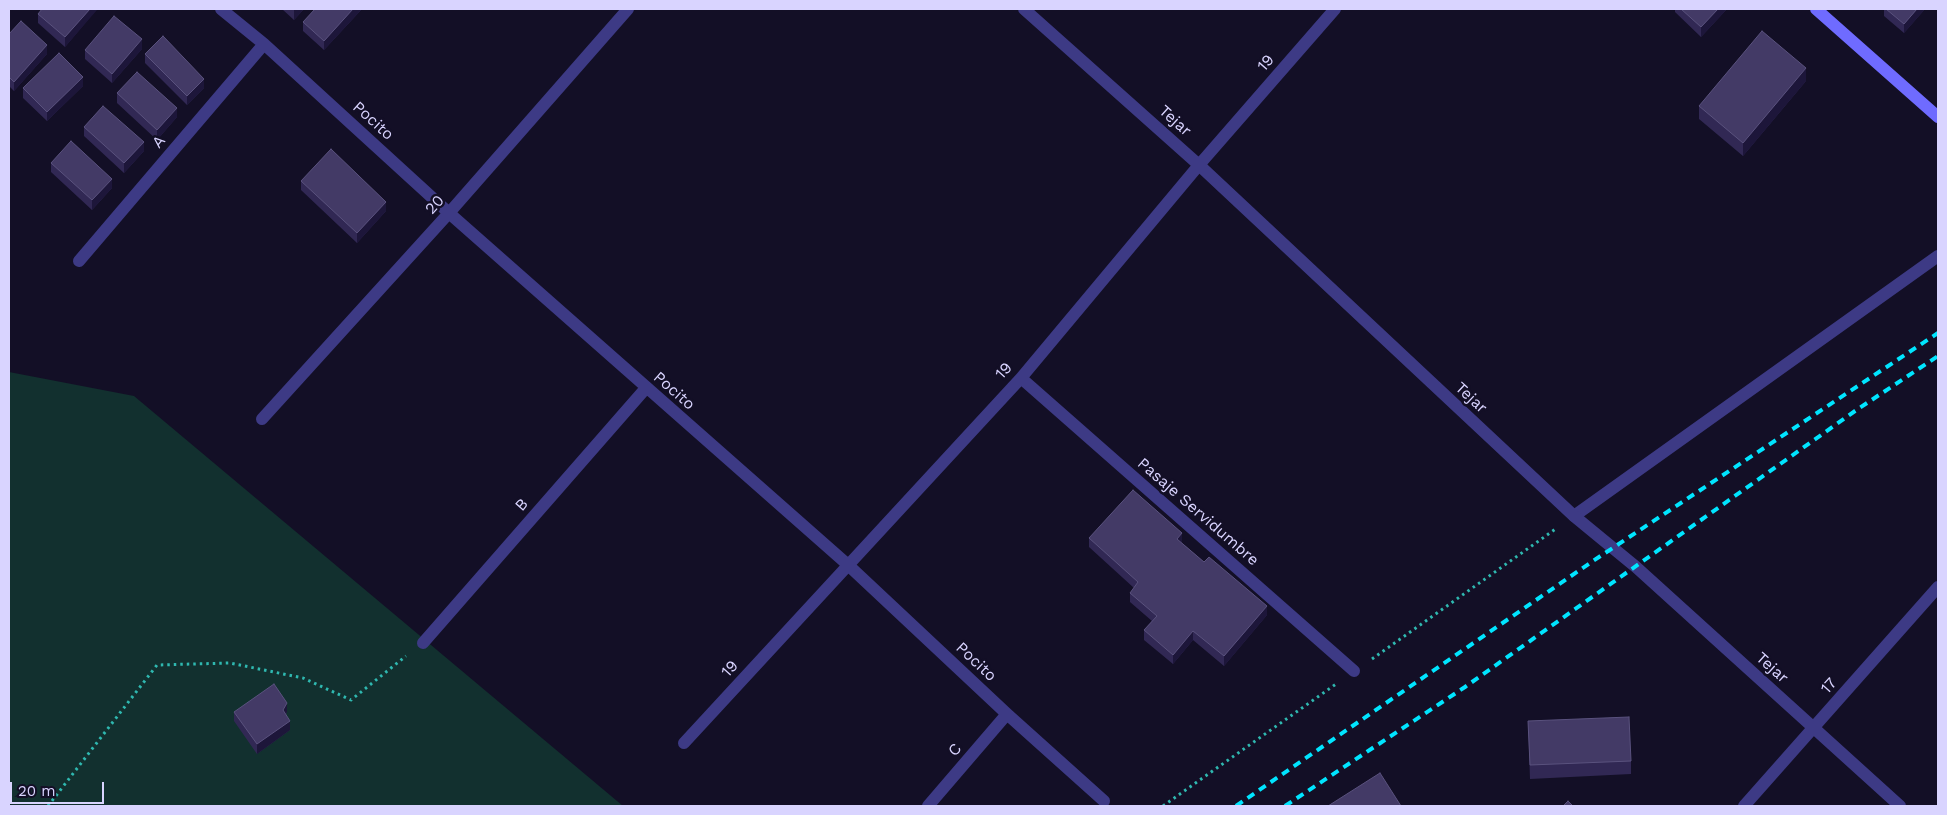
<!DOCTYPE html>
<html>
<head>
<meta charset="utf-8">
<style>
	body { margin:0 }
	#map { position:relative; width:1947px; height:815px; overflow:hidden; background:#130f26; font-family:"Work Sans",sans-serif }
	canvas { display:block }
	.frame { position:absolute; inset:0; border:10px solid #d9d4ff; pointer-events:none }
	.scale { position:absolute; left:10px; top:782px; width:94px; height:22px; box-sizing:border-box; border:2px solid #d9d4ff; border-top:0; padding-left:6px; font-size:15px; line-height:18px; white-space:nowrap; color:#d9d4ff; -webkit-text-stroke:4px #130f26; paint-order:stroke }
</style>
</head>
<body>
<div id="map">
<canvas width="1947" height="815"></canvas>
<div class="frame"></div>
<div class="scale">20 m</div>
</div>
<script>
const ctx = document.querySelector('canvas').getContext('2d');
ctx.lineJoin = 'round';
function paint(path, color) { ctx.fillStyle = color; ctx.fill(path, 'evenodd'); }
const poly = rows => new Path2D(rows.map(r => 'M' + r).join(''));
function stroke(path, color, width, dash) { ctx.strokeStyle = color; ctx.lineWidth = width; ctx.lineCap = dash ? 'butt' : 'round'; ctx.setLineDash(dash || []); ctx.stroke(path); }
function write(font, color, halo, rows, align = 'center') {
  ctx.font = font + ' "Work Sans",sans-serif'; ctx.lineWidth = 5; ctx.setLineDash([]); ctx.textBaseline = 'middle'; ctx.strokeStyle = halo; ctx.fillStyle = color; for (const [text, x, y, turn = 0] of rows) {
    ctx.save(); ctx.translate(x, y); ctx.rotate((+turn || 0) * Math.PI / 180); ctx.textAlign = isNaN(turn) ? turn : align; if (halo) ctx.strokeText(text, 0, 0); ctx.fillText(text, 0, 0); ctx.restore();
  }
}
paint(poly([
	[9,372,134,396,623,806,9,806]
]), '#12302f');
stroke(poly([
	[1372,659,1557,528],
	[48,806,157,665,230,663,303,678,351,700,406,656],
	[1163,806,1336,684]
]), '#2fb8b0', 3, [2.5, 4]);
stroke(poly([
	[1574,516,1938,256]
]), '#3d3a85', 12);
stroke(poly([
	[221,9,264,44,449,213,847,564,1007,714,1104,801],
	[1024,9,1199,165,1574,516,1636,567,1900,806],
	[79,261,264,44],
	[1021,378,1354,671],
	[262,419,449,213,628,9],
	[423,643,646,388],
	[684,743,1021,378,1199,165,1335,9],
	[928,806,1007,714],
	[1744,806,1938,587]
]), '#3d3a85', 12);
stroke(poly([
	[1816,9,1938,117]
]), '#6f6bff', 12);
stroke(poly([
	[1236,806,1590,563,1938,333],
	[1285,806,1465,687,1855,411,1938,356]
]), '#00e5ff', 4, [8, 6]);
paint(poly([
	[97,9,65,47,38,23,38,14],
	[282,9,304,9,294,20],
	[362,9,324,50,303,31,303,22],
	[1675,9,1727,9,1701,37,1675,12],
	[1884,9,1925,9,1904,33,1884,16],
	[9,34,47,54,14,91,9,86],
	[142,49,112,83,85,59,85,50],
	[145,54,204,88,187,105,145,63],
	[1806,81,1743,156,1699,119,1699,106],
	[83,86,47,121,23,98,23,88],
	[117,93,177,117,157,140,117,103],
	[84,127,144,151,124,173,84,136],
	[51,163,112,188,92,210,51,172],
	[301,181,386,211,357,243,301,190],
	[1089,538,1182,543,1204,562,1267,615,1224,666,1193,640,1173,664,1144,640,1144,630,1152,621,1130,602,1130,593,1134,588,1089,547],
	[234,712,287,712,286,714,290,730,257,754,234,721],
	[1528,721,1631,761,1631,774,1530,779]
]), '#312854');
paint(poly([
	[90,9,97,9,97,10,65,47,65,37],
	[295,9,304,9,294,20,294,10],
	[353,9,362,9,324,50,324,41],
	[1718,9,1727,9,1701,37,1701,27],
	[1917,9,1925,9,1904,33,1904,24],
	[142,39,142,49,112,83,112,74],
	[47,45,47,54,14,91,14,82],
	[1806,68,1806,81,1743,156,1743,143],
	[83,77,83,86,47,121,47,112],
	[204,79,204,88,187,105,187,96],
	[177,108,177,117,157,140,157,130],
	[144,142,144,151,124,173,124,163],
	[112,179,112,188,92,210,92,200],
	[386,202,386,211,357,243,357,233],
	[1182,533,1182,543,1177,548,1177,539],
	[1267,606,1267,615,1224,666,1224,656],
	[1193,631,1193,640,1173,664,1173,655],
	[287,703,287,712,283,719,283,710],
	[290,721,290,730,257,754,257,744]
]), '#1d163a');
const building = poly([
	[42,9,90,9,65,37,38,14,42,9],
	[315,9,353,9,324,41,303,22,315,9],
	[1681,9,1718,9,1701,27,1681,9],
	[1886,9,1917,9,1904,24,1886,9],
	[114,16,142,39,112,74,85,50,114,16],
	[21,21,47,45,14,82,9,77,9,34,21,21],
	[1762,31,1806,68,1743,143,1699,106,1762,31],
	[163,36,204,79,187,96,145,54,163,36],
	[59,53,83,77,47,112,23,88,59,53],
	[137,72,177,108,157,130,117,93,137,72],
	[103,106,144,142,124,163,84,127,103,106],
	[71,141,112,179,92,200,51,163,71,141],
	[331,149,386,202,357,233,301,181,331,149],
	[1133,490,1182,533,1177,539,1204,562,1209,557,1267,606,1224,656,1193,631,1173,655,1144,630,1157,616,1130,593,1138,582,1089,538,1133,490],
	[274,684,287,703,283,710,290,721,257,744,234,712,274,684],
	[1629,717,1631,761,1530,765,1528,721,1629,717],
	[1380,773,1401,806,1328,806,1380,773],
	[1568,801,1573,806,1563,806,1568,801]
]);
paint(building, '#433a66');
stroke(building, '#5a527e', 1);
write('16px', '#d9d4ff', '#130f26', [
	["19",1266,63,-49],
	["Pocito",373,121,42],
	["Tejar",1175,121,42],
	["A",159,142,-49],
	["20",435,205,-48],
	["19",1004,371,-48],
	["Pocito",674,391,41],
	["Tejar",1471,398,43],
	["B",522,505,-49],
	["Pasaje Servidumbre",1198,512,41],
	["Pocito",976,662,43],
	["Tejar",1772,668,42],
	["19",730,669,-48],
	["17",1829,686,-48],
	["C",955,750,-49]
]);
</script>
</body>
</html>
